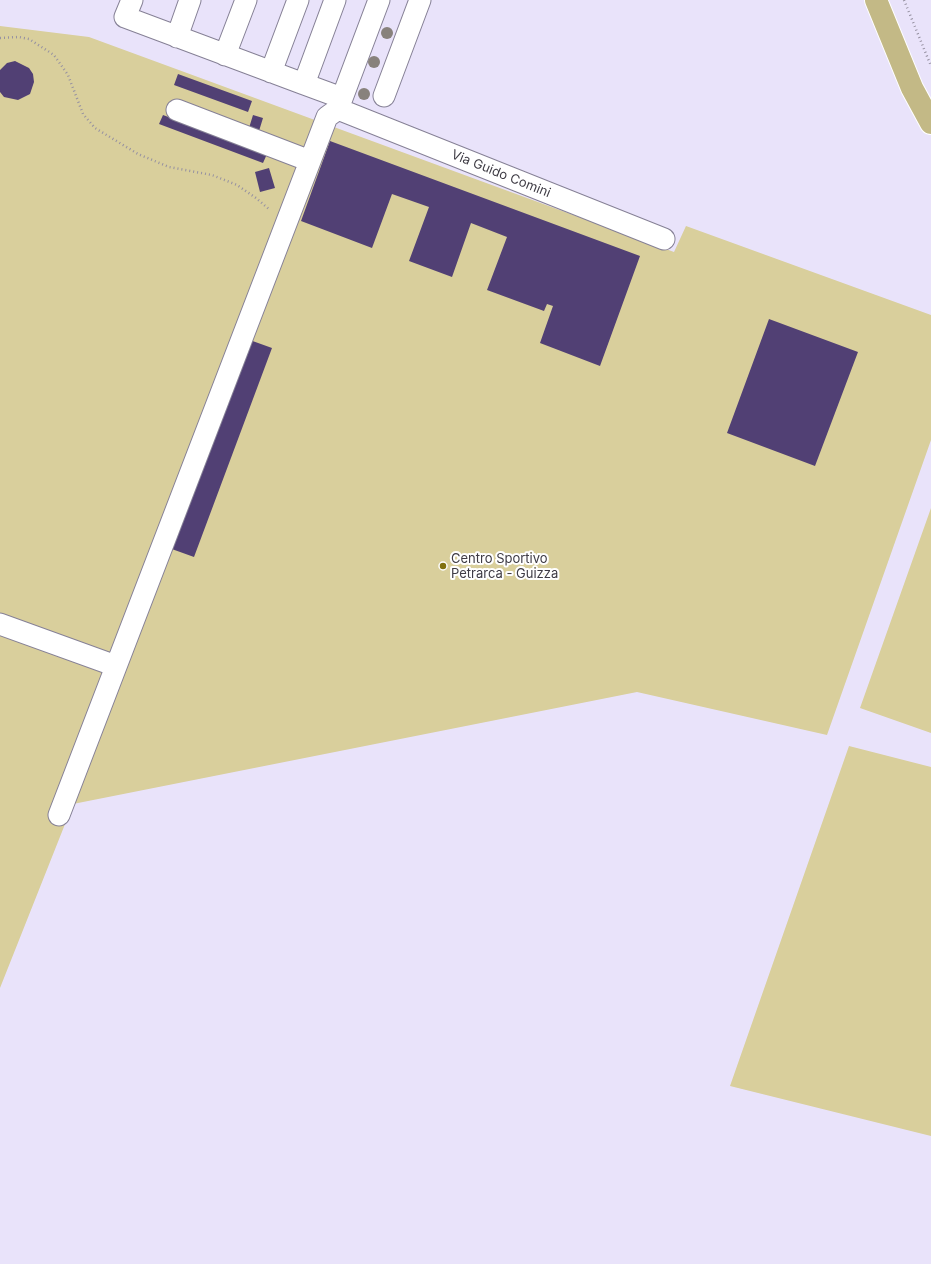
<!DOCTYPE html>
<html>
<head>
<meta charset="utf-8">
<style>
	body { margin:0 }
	canvas { display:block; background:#e9e3fa }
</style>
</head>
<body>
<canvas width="931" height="1264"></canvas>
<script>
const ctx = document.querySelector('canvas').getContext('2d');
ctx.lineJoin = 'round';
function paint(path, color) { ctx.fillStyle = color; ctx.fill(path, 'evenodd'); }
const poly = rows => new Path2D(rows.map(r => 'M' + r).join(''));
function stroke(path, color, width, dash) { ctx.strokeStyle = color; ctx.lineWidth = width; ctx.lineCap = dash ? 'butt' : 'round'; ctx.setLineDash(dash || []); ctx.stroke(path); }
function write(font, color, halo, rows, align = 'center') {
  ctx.font = font + ' Inter,sans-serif'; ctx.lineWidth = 4; ctx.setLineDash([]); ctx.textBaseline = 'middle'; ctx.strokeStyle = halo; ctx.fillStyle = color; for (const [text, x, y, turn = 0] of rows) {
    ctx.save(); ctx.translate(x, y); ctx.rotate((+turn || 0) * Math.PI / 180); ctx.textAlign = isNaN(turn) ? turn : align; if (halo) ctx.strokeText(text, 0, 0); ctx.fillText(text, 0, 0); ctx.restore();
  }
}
paint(poly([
	[0,26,89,37,674,252,686,226,931,315,931,440,827,735,637,692,73,804,0,988],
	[931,508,931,733,860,708],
	[849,746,931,767,931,1136,730,1086]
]), '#d9cf9c');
paint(poly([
	[15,61,29,68,33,74,34,82,30,94,18,100,4,97,0,92,0,70,7,63],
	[178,74,252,101,248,112,174,85],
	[163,115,267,154,263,163,159,124],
	[253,115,263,118,259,131,249,128],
	[330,141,640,256,600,366,540,343,553,306,547,304,544,311,487,290,507,237,471,223,452,277,409,261,429,207,392,194,372,248,301,221],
	[269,168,275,188,260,192,255,172],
	[769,319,858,352,815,466,727,433],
	[247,339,272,348,194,557,169,548]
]), '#514074');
const minor = poly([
	[132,0,125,17,304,84,335,0],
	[177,37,190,0],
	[225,55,246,0],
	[271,72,298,0],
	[304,84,342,98],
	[384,96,420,0],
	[338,109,664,239],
	[338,109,379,0],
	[177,110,310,161],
	[0,624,116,666],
	[59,815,327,117,338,109]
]);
const major = poly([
	[876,0,912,88,931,123]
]);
stroke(minor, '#868196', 23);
stroke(major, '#fff', 24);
stroke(poly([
	[904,0,931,66],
	[0,38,19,37,29,39,54,55,68,75,83,114,95,128,138,154,169,167,212,175,237,185,256,198,270,210]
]), '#9691a1', 2.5, [1, 3]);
stroke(minor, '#fff', 21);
stroke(major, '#c3b986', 22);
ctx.fillStyle = '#88827c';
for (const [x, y] of [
	[387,33],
	[374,62],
	[364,94]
]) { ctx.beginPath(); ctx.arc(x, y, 6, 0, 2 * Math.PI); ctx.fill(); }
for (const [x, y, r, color] of [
	[443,566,4,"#817110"]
]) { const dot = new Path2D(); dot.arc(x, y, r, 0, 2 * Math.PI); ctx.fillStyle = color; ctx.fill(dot); stroke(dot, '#fff', 1.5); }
write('13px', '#3e3b44', '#fff', [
	["Via Guido Comini",501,174,22]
]);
write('13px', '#3e3b44', '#fff', [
	["Centro Sportivo",451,559],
	["Petrarca - Guizza",451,574]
], 'left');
</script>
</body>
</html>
